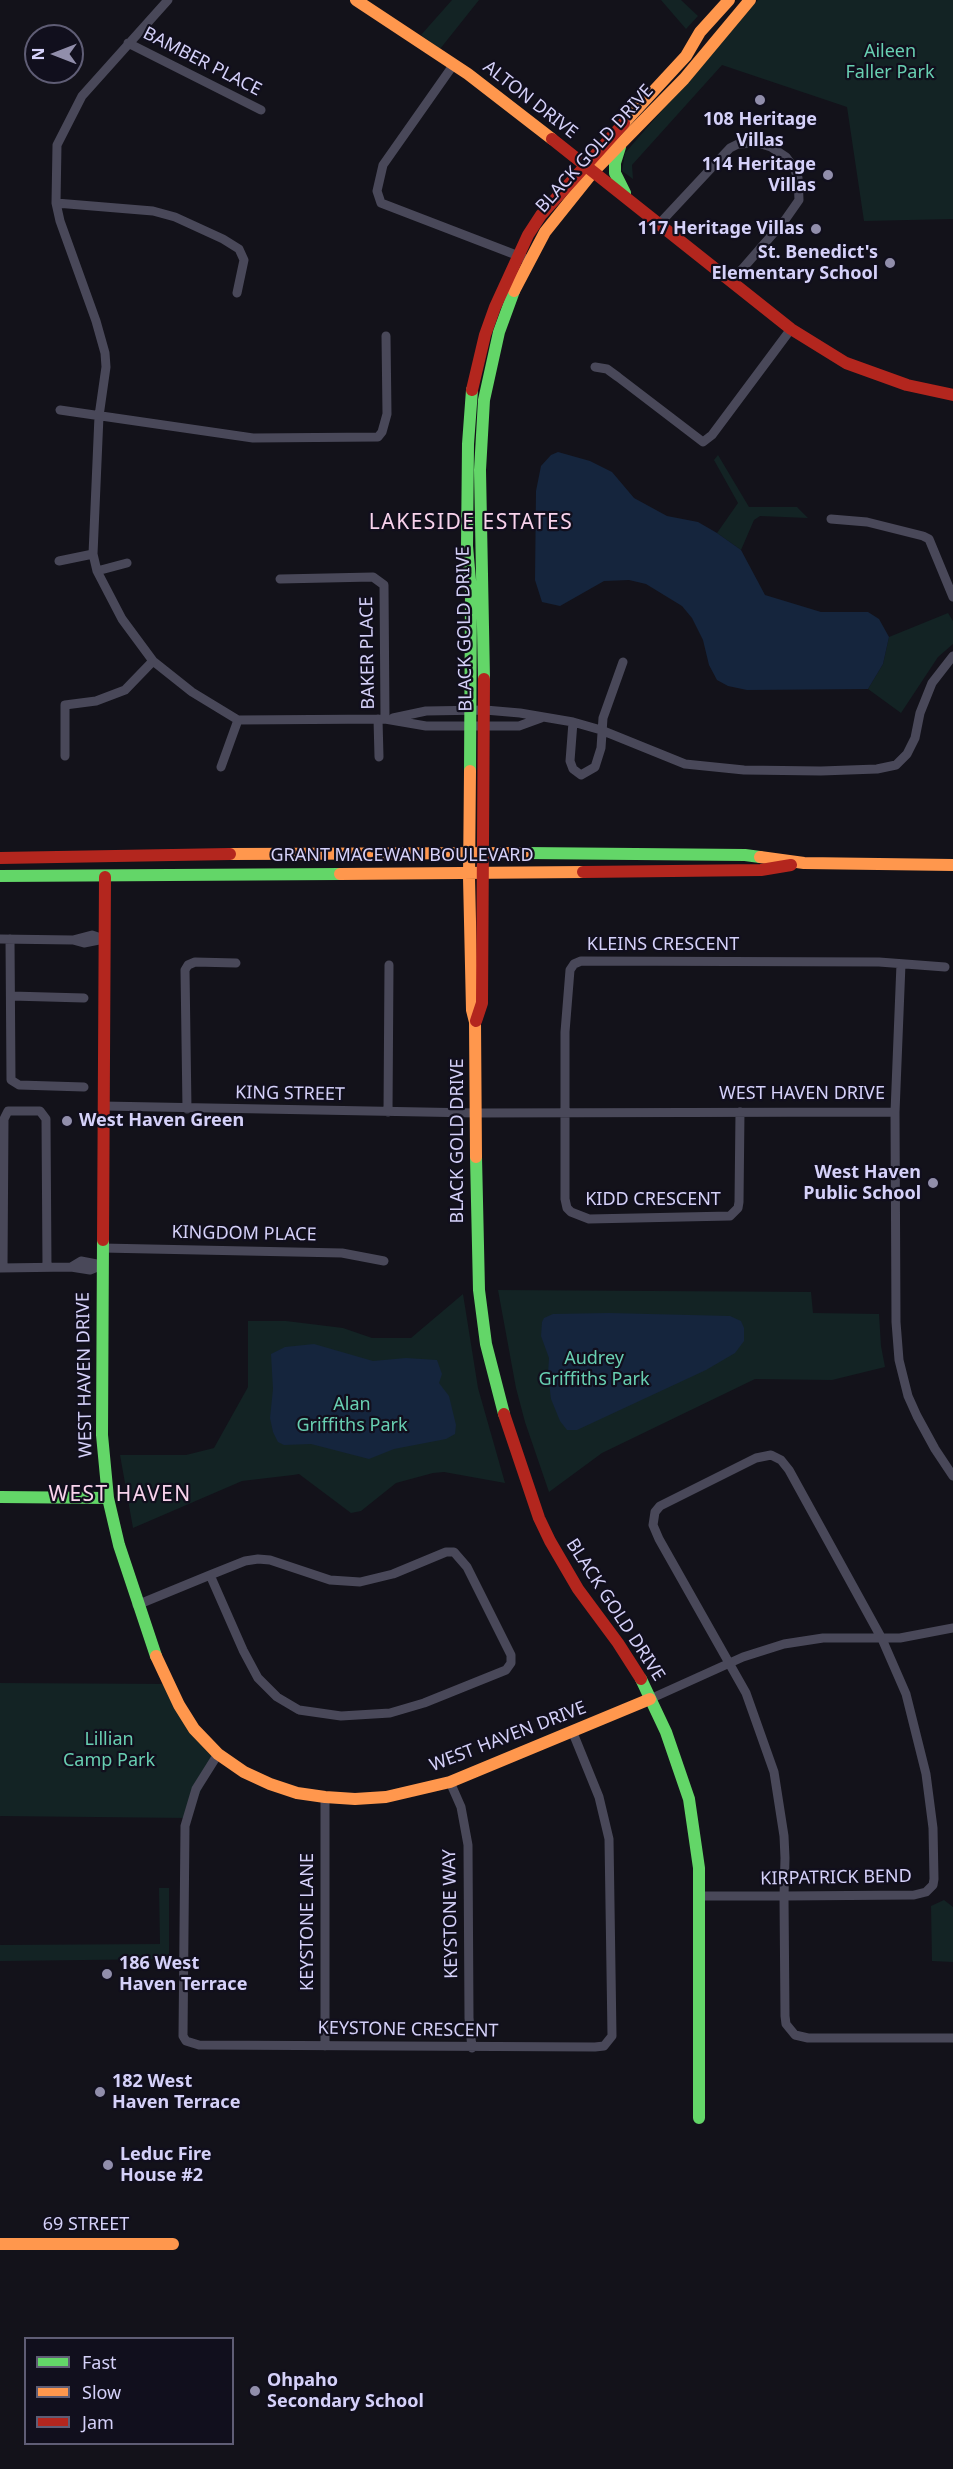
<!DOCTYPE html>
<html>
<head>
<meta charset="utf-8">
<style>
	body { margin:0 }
	#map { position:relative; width:953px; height:2469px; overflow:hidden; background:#13121a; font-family:"Noto Sans",sans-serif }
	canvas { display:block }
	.legend { position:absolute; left:24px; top:2337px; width:210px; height:108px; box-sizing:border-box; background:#110f1d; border:2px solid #5f5d75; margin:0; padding:8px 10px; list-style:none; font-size:18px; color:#d5d1f9 }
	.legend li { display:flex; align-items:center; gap:12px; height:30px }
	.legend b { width:30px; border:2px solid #5f5d75 }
	.north { position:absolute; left:24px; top:24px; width:60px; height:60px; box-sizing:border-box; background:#110f1d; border:2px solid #5f5d75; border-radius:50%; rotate:270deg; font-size:16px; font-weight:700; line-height:24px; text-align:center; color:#d5d1f9 }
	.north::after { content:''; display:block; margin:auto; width:21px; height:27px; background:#918eab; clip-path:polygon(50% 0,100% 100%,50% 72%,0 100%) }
</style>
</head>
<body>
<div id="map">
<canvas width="953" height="2469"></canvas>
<ul class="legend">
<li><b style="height:8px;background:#63d668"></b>Fast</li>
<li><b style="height:8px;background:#ff974d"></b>Slow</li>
<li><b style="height:8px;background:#b3261e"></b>Jam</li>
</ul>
<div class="north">N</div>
</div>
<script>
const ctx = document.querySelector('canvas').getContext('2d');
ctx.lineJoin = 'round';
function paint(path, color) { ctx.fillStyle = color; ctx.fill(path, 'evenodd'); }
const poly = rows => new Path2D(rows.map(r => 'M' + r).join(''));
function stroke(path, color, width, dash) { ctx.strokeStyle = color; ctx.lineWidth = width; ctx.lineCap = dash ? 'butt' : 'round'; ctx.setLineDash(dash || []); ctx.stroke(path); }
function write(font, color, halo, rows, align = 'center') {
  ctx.font = font + ' "Noto Sans",sans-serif'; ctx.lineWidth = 4.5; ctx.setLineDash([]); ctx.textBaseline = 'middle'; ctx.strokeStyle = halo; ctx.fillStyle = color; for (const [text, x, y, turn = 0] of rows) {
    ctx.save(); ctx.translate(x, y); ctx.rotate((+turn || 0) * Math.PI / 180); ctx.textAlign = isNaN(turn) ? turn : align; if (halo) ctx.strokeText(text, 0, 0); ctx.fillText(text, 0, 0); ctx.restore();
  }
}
paint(poly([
	[452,0,479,0,440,49,421,35],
	[661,0,681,0,698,16,686,29],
	[758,0,953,0,953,219,864,221,847,107,722,65,632,165,633,179,622,171,625,153],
	[718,455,749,507,797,507,808,518,760,516,754,520,741,550,717,533,738,503,714,460],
	[948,613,953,621,953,644,938,657,901,713,868,689,883,664,889,637],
	[498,1290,811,1292,813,1313,879,1314,881,1346,885,1367,832,1380,755,1379,602,1453,549,1492,525,1422,516,1388],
	[463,1294,478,1388,505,1483,444,1472,433,1473,396,1483,361,1511,351,1513,299,1474,293,1475,242,1481,133,1528,120,1455,186,1455,214,1448,248,1387,248,1321,286,1321,343,1328,372,1338,411,1338],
	[0,1683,169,1684,218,1754,188,1818,0,1816],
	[159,1888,169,1888,169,1959,0,1961,0,1945,160,1944],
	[944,1900,953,1907,953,1962,932,1961,931,1906]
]), '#132324');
paint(poly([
	[558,452,590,461,612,472,634,498,667,516,698,522,717,533,741,550,765,595,821,612,868,612,879,619,889,637,883,664,868,689,747,690,728,686,717,680,709,665,703,640,692,618,682,606,646,584,629,580,604,581,560,606,542,602,535,580,536,491,541,466,551,455],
	[609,1313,730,1316,741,1321,744,1328,744,1341,735,1353,706,1370,577,1430,567,1430,560,1421,551,1399,548,1374,549,1358,541,1336,542,1322,544,1318,553,1314],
	[314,1344,373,1361,406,1358,437,1360,442,1374,439,1383,449,1396,456,1425,455,1434,446,1439,394,1449,369,1459,311,1444,284,1445,278,1442,273,1432,270,1418,273,1389,271,1354,285,1347]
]), '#15253d');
stroke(poly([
	[168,0,82,96,57,145,56,203,60,221,96,321,105,353,106,367,99,416,93,554,97,571,122,619,153,661,192,692,238,720,385,719,426,726,519,726,541,718],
	[128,43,261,110],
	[454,64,383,165,377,191,381,203,524,258],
	[56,203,153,211,175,217,223,239,239,249,244,260,237,293],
	[660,223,730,148,738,144,758,143,771,147,786,157,794,168,798,178,799,200,785,220,731,282],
	[595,367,607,369,618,377,703,442,712,435,791,329],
	[60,410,253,438,378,437,382,432,387,414,386,336],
	[831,519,867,522,923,536,929,539,953,597],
	[59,561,93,554],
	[97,571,127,563],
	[280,579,373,577,384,585,385,719],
	[393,718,426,711,485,710,520,713,573,722,601,730,685,764,744,770,821,771,877,769,896,765,907,754,915,738,920,713,932,683,953,656],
	[378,719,379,757],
	[573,722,570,761,573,769,581,775,595,767,601,748,603,718,623,662],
	[65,756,65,705,96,701,125,690,153,661],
	[221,767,238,720],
	[0,939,73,940,84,943,104,939],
	[10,939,11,1080,19,1085,84,1087],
	[73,940,92,935,104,939],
	[11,996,84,998],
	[103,1106,476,1113,895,1112,896,1322,899,1360,908,1396,917,1416,935,1449,953,1476],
	[187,1109,185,970,188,965,195,962,236,963],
	[388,1112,389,965],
	[740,1112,739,1202,738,1208,730,1216,589,1219,571,1212,567,1208,565,1199,565,1032,570,970,574,964,581,961,879,962,945,967],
	[895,1112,901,964],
	[102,1248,342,1253,384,1261],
	[71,1267,81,1261,102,1265],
	[0,1268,71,1267,90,1270,102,1265],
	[3,1268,4,1119,8,1111,40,1111,46,1119,47,1267],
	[137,1605,210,1575,245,1561,258,1559,270,1560,330,1580,360,1582,393,1574,446,1552,454,1552,467,1567,511,1655,511,1663,506,1670,424,1703,390,1713,341,1716,299,1710,277,1697,258,1678,243,1650,210,1575],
	[650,1699,743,1657,784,1644,823,1638,900,1638,953,1628],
	[218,1754,196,1789,185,1826,183,2036,186,2041,199,2045,595,2047,604,2046,612,2036,609,1839,599,1797,573,1733],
	[450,1782,461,1807,468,1845,469,2018,472,2048],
	[699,1896,784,1896,914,1895,926,1892,933,1885,934,1879,933,1828,926,1774,906,1694,882,1639,789,1470,781,1460,771,1455,756,1458,660,1506,655,1512,653,1525,659,1539,746,1693,774,1772,784,1836,785,1858,784,1896,785,2016,786,2024,795,2035,808,2038,953,2038],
	[325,2046,325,1797]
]), '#494859', 9);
stroke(poly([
	[620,147,615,163,615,173,625,193],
	[484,679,480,470,484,400,499,332,514,291],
	[470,771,471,591,467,546,468,444,472,390],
	[525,853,745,855,760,857],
	[0,876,340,874],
	[476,1157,479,1290,486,1344,504,1414],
	[103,1240,102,1435,108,1498,119,1545,156,1656],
	[0,1497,108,1498],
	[641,1679,666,1732,689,1799,699,1868,699,2118]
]), '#63d668', 12);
stroke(poly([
	[356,0,468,74,552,139],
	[624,123,686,56,700,32,729,0],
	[514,291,545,232,593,172,684,79,750,0],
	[470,771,469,877,472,1010,475,1022,476,1157],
	[230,854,525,853],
	[760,857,804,863,953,865],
	[340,874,583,872],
	[156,1656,179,1705,194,1729,218,1754,244,1772,270,1784,297,1793,325,1797,355,1799,386,1797,450,1782,650,1699],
	[0,2244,173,2244]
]), '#ff974d', 12);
stroke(poly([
	[552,139,791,329,846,363,907,385,953,395],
	[472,390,485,335,495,307,528,235,541,215,624,123],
	[0,858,230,854],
	[583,872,761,870,791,865],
	[476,1021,482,1003,484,679],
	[103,1240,105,877],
	[504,1414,539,1518,550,1541,578,1589,618,1643,641,1679]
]), '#b3261e', 12);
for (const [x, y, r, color] of [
	[760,100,6,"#918eab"],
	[828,175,6,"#918eab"],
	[816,229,6,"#918eab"],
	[890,263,6,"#918eab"],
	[67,1121,6,"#918eab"],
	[933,1183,6,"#918eab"],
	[107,1974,6,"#918eab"],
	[100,2092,6,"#918eab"],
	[108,2165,6,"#918eab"],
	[255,2391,6,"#918eab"]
]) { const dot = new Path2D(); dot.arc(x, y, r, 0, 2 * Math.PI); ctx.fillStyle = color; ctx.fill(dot); stroke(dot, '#110f1d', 2); }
write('18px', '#68cfb2', '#110f1d', [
	["Aileen",890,52],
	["Faller Park",890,73],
	["Audrey",594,1359],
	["Griffiths Park",594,1380],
	["Alan",352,1405],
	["Griffiths Park",352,1426],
	["Lillian",109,1740],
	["Camp Park",109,1761]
]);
write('18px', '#d5d1f9', '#110f1d', [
	["BAMBER PLACE",202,62,27],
	["ALTON DRIVE",530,100,38],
	["BLACK GOLD DRIVE",595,149,-48],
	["BLACK GOLD DRIVE",465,629,-91],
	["BAKER PLACE",368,653,-91],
	["GRANT MACEWAN BOULEVARD",402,856],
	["KLEINS CRESCENT",663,945],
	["KING STREET",290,1094,1],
	["WEST HAVEN DRIVE",802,1094],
	["BLACK GOLD DRIVE",458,1141,-90],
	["KIDD CRESCENT",653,1200],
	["KINGDOM PLACE",244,1234,1],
	["WEST HAVEN DRIVE",85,1375,-91],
	["BLACK GOLD DRIVE",615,1610,57],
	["WEST HAVEN DRIVE",508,1737,-21],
	["KIRPATRICK BEND",836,1878,-1],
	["KEYSTONE WAY",451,1914,-91],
	["KEYSTONE LANE",308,1922,-90],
	["KEYSTONE CRESCENT",408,2030,1],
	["69 STREET",86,2225]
]);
write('bold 18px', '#d5d1f9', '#110f1d', [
	["108 Heritage",760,120,"center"],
	["Villas",760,141,"center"],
	["114 Heritage",816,165,"right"],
	["Villas",816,186,"right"],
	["117 Heritage Villas",804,229,"right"],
	["St. Benedict's",878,253,"right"],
	["Elementary School",878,274,"right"],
	["West Haven Green",79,1121],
	["West Haven",921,1173,"right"],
	["Public School",921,1194,"right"],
	["186 West",119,1964],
	["Haven Terrace",119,1985],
	["182 West",112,2082],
	["Haven Terrace",112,2103],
	["Leduc Fire",120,2155],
	["House #2",120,2176],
	["Ohpaho",267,2381],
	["Secondary School",267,2402]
], 'left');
ctx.letterSpacing = '1.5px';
write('21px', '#f9d3ec', '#110f1d', [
	["LAKESIDE ESTATES",471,523],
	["WEST HAVEN",120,1495]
]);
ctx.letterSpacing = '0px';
</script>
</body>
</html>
